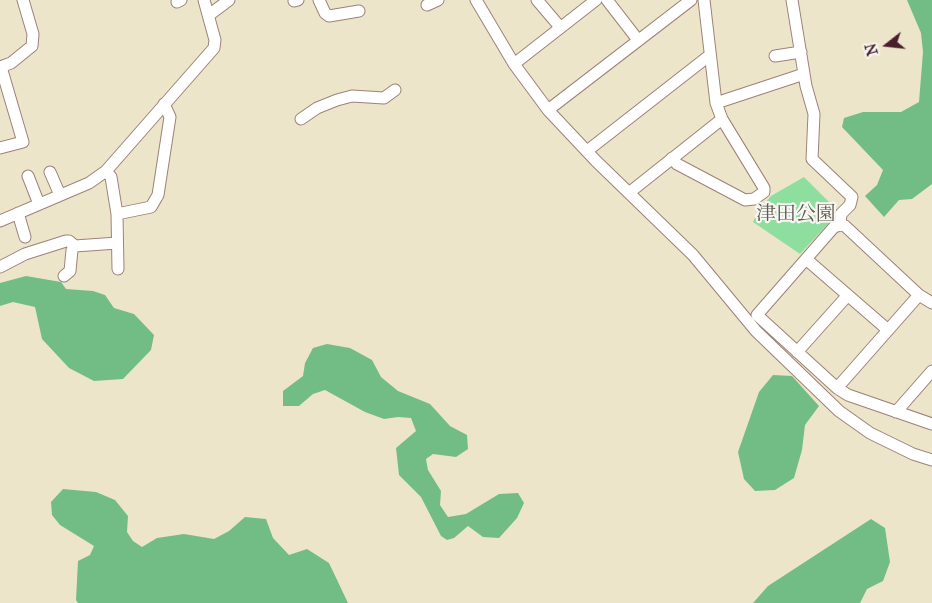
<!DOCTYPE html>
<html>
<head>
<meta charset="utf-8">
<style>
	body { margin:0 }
	#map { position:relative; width:932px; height:603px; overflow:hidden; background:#ede5c9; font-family:"IM FELL Great Primer",serif }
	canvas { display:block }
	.north { position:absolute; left:862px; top:20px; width:50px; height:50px; -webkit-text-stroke:4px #f6f6f2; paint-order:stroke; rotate:254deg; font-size:14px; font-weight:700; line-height:20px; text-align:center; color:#4a1f2b }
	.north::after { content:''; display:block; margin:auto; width:18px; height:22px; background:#4a1f2b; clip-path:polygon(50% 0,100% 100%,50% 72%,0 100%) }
</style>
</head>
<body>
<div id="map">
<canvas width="932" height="603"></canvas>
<div class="north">N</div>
</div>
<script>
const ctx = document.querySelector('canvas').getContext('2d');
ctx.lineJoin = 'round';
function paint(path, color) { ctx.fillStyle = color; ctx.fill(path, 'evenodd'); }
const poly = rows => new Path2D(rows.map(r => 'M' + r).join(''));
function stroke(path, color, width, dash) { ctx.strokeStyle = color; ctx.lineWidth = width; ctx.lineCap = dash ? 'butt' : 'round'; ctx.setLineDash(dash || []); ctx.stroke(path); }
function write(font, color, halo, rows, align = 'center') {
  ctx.font = font + ' "IM FELL Great Primer","Noto Serif JP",serif'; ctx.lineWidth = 4.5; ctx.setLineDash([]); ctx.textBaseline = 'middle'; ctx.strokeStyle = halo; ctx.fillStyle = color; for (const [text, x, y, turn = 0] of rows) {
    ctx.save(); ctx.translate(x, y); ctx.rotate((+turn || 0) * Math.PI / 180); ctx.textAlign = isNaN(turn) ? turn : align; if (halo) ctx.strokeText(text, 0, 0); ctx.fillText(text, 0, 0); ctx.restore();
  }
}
paint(poly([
	[804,177,839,212,800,254,753,222,759,210,771,196]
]), '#8dde9f');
paint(poly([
	[907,0,932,0,932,184,912,199,899,200,884,217,865,196,877,185,883,170,842,127,844,118,863,112,901,112,919,102,923,52,921,33],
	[26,276,61,282,66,289,93,291,105,295,114,308,134,314,154,335,151,350,123,379,94,381,69,368,42,339,35,307,13,302,0,306,0,283],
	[327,344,350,348,372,360,381,377,398,391,430,404,450,426,467,435,468,449,456,457,433,454,426,459,428,470,441,491,440,505,448,517,466,514,499,494,518,493,524,503,517,518,499,538,483,537,468,526,454,538,447,540,441,536,421,497,399,475,396,448,416,431,411,418,398,417,384,419,365,412,325,390,313,394,299,406,283,406,283,391,303,376,305,363,313,348],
	[773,375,792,376,819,406,805,425,802,450,794,478,775,490,755,491,744,479,738,452,759,392],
	[63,489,96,492,115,500,128,516,127,532,133,541,142,547,157,538,184,534,214,539,229,531,245,517,266,519,273,538,289,555,307,549,329,563,348,603,78,603,76,600,78,561,90,555,94,546,60,525,52,515,51,502],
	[871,519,885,528,890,562,883,581,867,589,860,603,753,603,768,586]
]), '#72bd86');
const minor = poly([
	[319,0,325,13,329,16,359,11],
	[476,0,514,64,548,110,596,161,693,255,756,331,839,411,870,433,913,454,932,460],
	[537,0,560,27],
	[607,0,638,40],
	[792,0,806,86,814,114,812,159,852,197,850,205,841,214,840,225],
	[294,1,298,0],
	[177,2,181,0],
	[427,5,438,0],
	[209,15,229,0],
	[775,56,801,52],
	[514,64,596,0],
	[0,67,11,63,32,46,33,34,23,0],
	[716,103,804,74],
	[548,110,691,0],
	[301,119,317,108,337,100,352,96,384,98,395,90],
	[0,148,23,142,1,67],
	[587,151,710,55],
	[672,158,677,164,745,200,754,199,764,192,764,188,722,119],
	[106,171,111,177,117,214,118,269],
	[50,172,60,195],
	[28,176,39,204],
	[630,192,722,119,716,103,704,0],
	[18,213,25,237],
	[117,214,151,207,158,195,170,117,164,104],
	[0,221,89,183,106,171,214,48,215,40,204,0],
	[806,259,888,330],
	[0,267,25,254,66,241,69,241,75,246],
	[64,276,70,271,72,250,75,246,117,243],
	[932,303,919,295,845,226,840,225,834,227,757,315,837,388,848,395,932,424],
	[797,352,848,295],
	[837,388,919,295],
	[896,412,932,371]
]);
stroke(minor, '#9c827a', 13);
stroke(minor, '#fff', 11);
write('20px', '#5e584e', '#f6f6f2', [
	["津田公園",796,215]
]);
</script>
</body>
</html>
